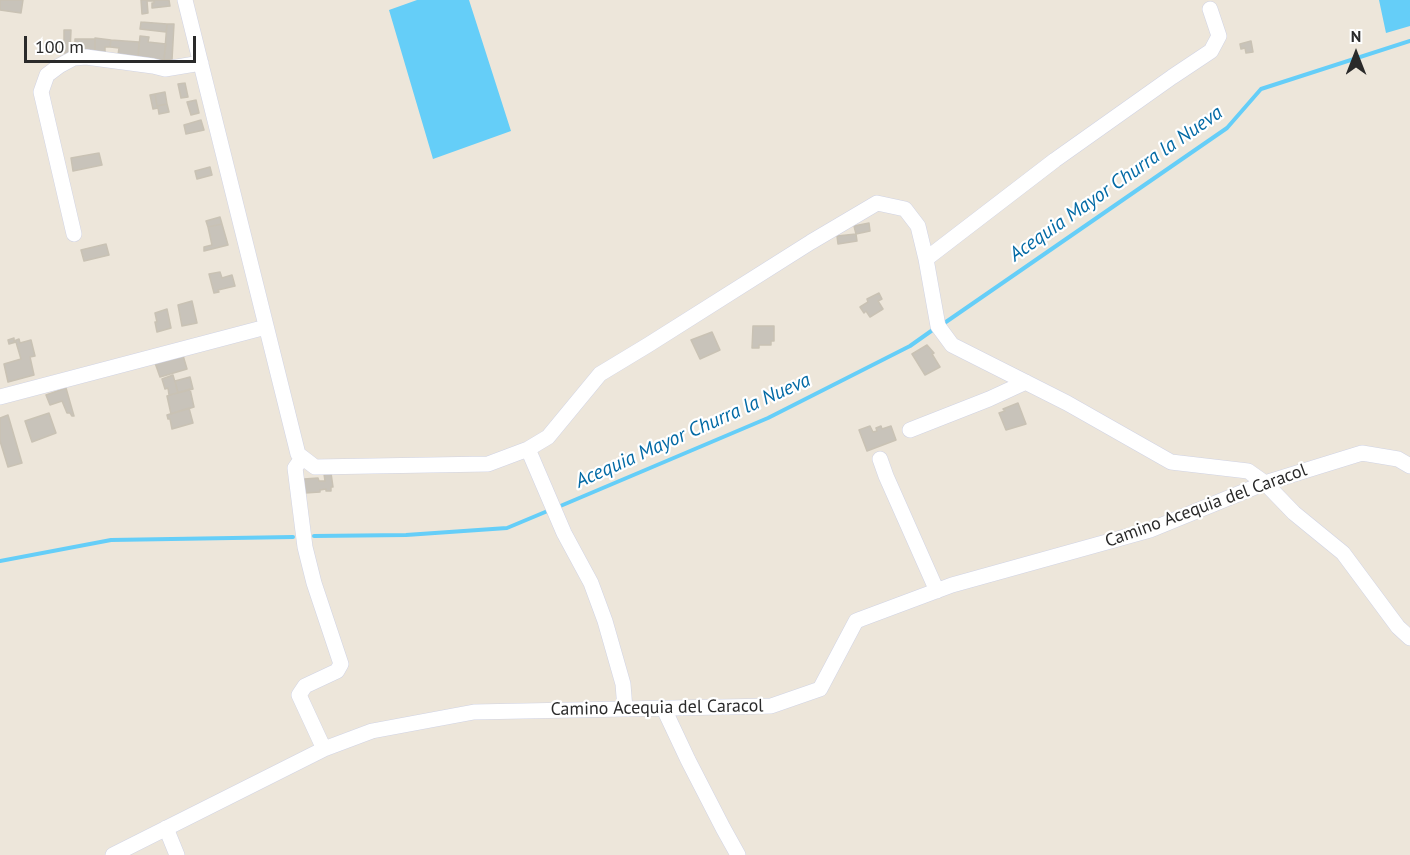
<!DOCTYPE html>
<html>
<head>
<meta charset="utf-8">
<style>
	body { margin:0 }
	#map { position:relative; width:1410px; height:855px; overflow:hidden; background:#ede6da; font-family:"PT Sans",sans-serif }
	canvas { display:block }
	.north { position:absolute; left:1326px; top:24px; width:60px; height:60px; -webkit-text-stroke:4px #fff; paint-order:stroke; rotate:0deg; font-size:16px; font-weight:700; line-height:24px; text-align:center; color:#2a2a2a }
	.north::after { content:''; display:block; margin:auto; width:21px; height:27px; background:#2a2a2a; clip-path:polygon(50% 0,100% 100%,50% 72%,0 100%) }
	.scale { position:absolute; left:24px; top:36px; width:172px; height:27px; box-sizing:border-box; border:3px solid #2a2a2a; border-top:0; padding-left:8px; font-size:18px; line-height:21px; white-space:nowrap; color:#2a2a2a; -webkit-text-stroke:4px #fff; paint-order:stroke }
</style>
</head>
<body>
<div id="map">
<canvas width="1410" height="855"></canvas>
<div class="north">N</div>
<div class="scale">100 m</div>
</div>
<script>
const ctx = document.querySelector('canvas').getContext('2d');
ctx.lineJoin = 'round';
function paint(path, color) { ctx.fillStyle = color; ctx.fill(path, 'evenodd'); }
const poly = rows => new Path2D(rows.map(r => 'M' + r).join(''));
function stroke(path, color, width, dash) { ctx.strokeStyle = color; ctx.lineWidth = width; ctx.lineCap = dash ? 'butt' : 'round'; ctx.setLineDash(dash || []); ctx.stroke(path); }
function write(font, color, halo, rows, align = 'center') {
  ctx.font = font + ' "PT Sans",sans-serif'; ctx.lineWidth = 4.5; ctx.setLineDash([]); ctx.textBaseline = 'middle'; ctx.strokeStyle = halo; ctx.fillStyle = color; for (const [text, x, y, turn = 0] of rows) {
    ctx.save(); ctx.translate(x, y); ctx.rotate((+turn || 0) * Math.PI / 180); ctx.textAlign = isNaN(turn) ? turn : align; if (halo) ctx.strokeText(text, 0, 0); ctx.fillText(text, 0, 0); ctx.restore();
  }
}
paint(poly([
	[417,0,469,0,511,131,433,159,389,10],
	[1379,0,1410,0,1410,26,1386,33]
]), '#65cef8');
stroke(poly([
	[943,324,1227,128,1261,89,1410,41],
	[558,507,768,418,910,346,934,329],
	[314,536,406,535,507,528,550,510],
	[0,561,111,540,293,537]
]), '#65cef8', 4);
const building = poly([
	[0,0,23,0,21,13,0,10,0,0],
	[141,0,169,0,170,6,152,8,152,3,154,3,154,1,147,1,148,13,142,14,141,0],
	[141,22,167,24,166,32,140,29,141,22],
	[167,24,174,24,172,60,164,60,167,24],
	[64,30,71,30,70,53,64,53,64,30],
	[140,36,149,37,148,42,166,44,164,60,138,57,140,36],
	[95,38,111,40,110,47,105,47,105,53,95,52,95,38],
	[75,39,95,39,95,53,75,53,75,39],
	[111,40,139,42,138,57,118,55,119,48,110,47,111,40],
	[1251,41,1253,52,1246,53,1245,48,1241,49,1240,44,1251,41],
	[185,83,188,97,181,98,178,84,185,83],
	[165,92,167,104,157,106,155,94,165,92],
	[155,94,157,106,167,104,169,112,159,114,158,108,153,109,150,95,155,94],
	[196,100,199,113,191,115,187,102,196,100],
	[201,120,204,130,186,134,184,125,201,120],
	[99,153,102,165,73,171,71,158,99,153],
	[210,167,212,175,197,179,195,171,210,167],
	[220,217,222,224,208,227,206,221,220,217],
	[869,223,870,231,856,234,854,226,869,223],
	[222,224,228,245,204,251,204,247,212,245,208,227,222,224],
	[856,234,857,241,838,244,837,236,856,234],
	[106,244,109,255,84,261,81,250,106,244],
	[220,272,222,278,232,275,235,286,218,290,219,292,214,293,209,274,220,272],
	[879,293,882,299,878,301,883,309,870,317,866,311,864,313,860,307,868,302,867,299,879,293],
	[192,301,197,323,182,326,178,305,192,301],
	[167,309,171,328,157,332,155,322,157,322,155,313,167,309],
	[753,326,774,326,774,341,771,341,771,345,759,345,759,348,752,348,753,326],
	[712,332,720,350,700,359,691,340,712,332],
	[14,338,14,341,19,339,20,343,31,340,35,356,30,357,34,375,8,382,4,364,21,359,16,342,9,344,8,340,14,338],
	[927,345,934,353,932,354,940,367,925,375,912,354,927,345],
	[182,352,187,369,160,377,154,360,182,352],
	[173,375,178,393,169,395,168,388,165,389,162,379,173,375],
	[190,377,193,389,178,393,175,381,190,377],
	[66,388,74,416,72,416,70,413,67,413,62,401,50,405,46,395,66,388],
	[190,389,194,407,171,414,167,396,190,389],
	[1018,403,1026,424,1006,430,999,413,1005,411,1003,409,1018,403],
	[189,408,193,423,172,429,170,419,168,419,167,415,189,408],
	[49,413,56,433,32,442,25,421,49,413],
	[8,415,22,463,8,467,0,441,0,418,8,415],
	[870,426,873,432,877,431,876,428,881,426,882,429,891,426,896,440,867,451,859,430,870,426],
	[331,473,333,487,331,487,331,491,326,491,326,489,320,490,320,492,305,493,304,479,318,478,319,481,325,481,324,474,331,473]
]);
paint(building, '#c8c3ba');
stroke(building, '#c9c2b4', 1.5);
const minor = poly([
	[185,0,298,454,315,467,488,464,528,449,548,437,600,374,648,345,811,242,877,203,905,209,918,226,926,259,938,326,952,345,1067,403,1171,462,1248,471,1265,483,1294,513,1343,553,1398,627,1410,638],
	[74,234,41,92,47,75,59,66,74,58,86,57,153,66,165,69,201,63],
	[926,259,1055,160,1172,77,1211,51,1219,36,1210,9],
	[0,397,266,327],
	[910,430,989,399,1026,382],
	[528,449,564,533,591,583,605,621,623,684,625,709],
	[302,458,295,468,305,547,314,583,341,664,337,671,305,686,299,695,324,749],
	[880,459,886,476,937,591],
	[664,709,688,760,723,828,738,855],
	[166,828,177,855],
	[113,855,324,749,372,731,474,712,771,706,820,689,856,621,861,619,952,585,1150,530,1265,483,1362,453,1398,459,1410,466]
]);
stroke(minor, '#d0d3e4', 16);
stroke(minor, '#fff', 15);
write('18px', '#2a2a2a', '#fff', [
	["Camino Acequia del Caracol",1206,506,-20],
	["Camino Acequia del Caracol",657,708,-1]
]);
write('italic 20px', '#036aa5', '#fff', [
	["Acequia Mayor Churra la Nueva",1116,184,-35],
	["Acequia Mayor Churra la Nueva",693,431,-24]
]);
</script>
</body>
</html>
